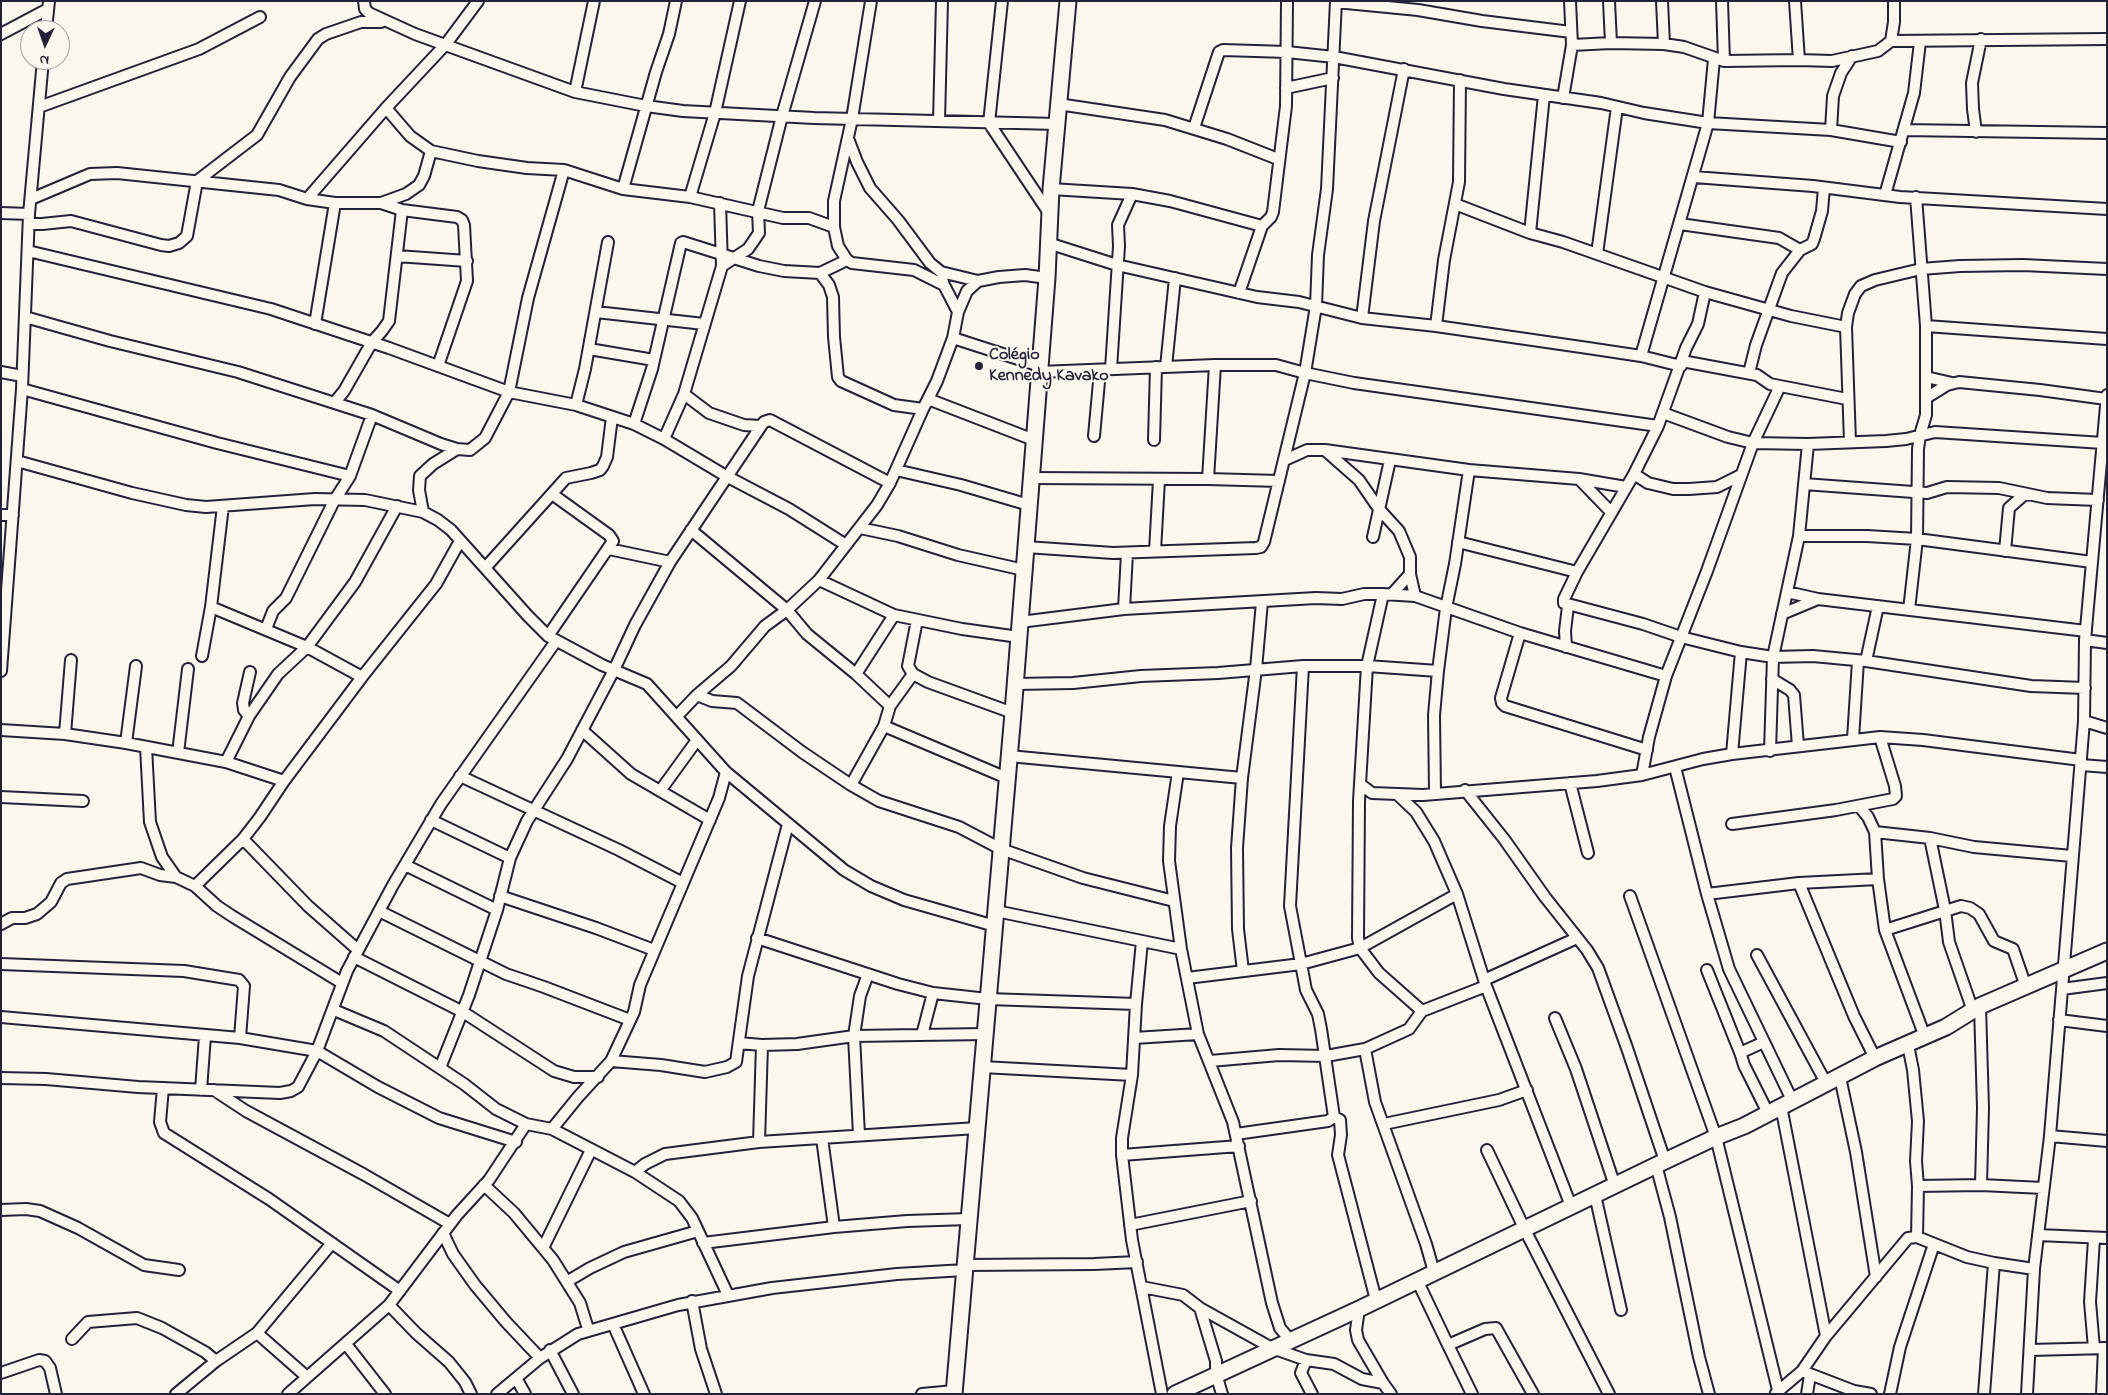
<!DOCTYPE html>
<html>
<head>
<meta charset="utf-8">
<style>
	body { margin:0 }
	#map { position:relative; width:2108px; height:1395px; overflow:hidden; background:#fbf7ec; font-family:"Indie Flower",sans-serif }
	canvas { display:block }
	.frame { position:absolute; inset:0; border:2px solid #22223b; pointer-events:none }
	.north { position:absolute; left:20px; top:20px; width:50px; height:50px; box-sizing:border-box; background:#fbf7ec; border:1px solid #a4a2a5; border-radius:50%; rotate:183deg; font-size:14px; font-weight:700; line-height:20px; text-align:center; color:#22223b }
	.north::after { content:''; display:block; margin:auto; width:18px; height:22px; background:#22223b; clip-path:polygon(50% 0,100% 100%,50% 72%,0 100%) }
</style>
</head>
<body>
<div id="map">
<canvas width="2108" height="1395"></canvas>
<div class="frame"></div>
<div class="north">N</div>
</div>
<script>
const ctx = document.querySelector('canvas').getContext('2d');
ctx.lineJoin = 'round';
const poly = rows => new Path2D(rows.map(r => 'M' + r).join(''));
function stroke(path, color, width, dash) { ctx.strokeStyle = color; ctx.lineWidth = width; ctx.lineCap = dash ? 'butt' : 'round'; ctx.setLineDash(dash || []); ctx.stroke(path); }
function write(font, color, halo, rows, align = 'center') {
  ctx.font = font + ' "Indie Flower",sans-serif'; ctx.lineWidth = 4; ctx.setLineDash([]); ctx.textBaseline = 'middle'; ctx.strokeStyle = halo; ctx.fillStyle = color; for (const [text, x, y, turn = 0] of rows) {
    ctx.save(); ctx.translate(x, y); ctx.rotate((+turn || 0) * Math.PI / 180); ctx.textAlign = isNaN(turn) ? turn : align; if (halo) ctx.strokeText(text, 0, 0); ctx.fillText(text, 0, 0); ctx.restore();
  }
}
const street = poly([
	[364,1,365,9,369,13,415,34,575,92,646,106,683,111,814,118,1057,124],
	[871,1,852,119,834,201,834,227,838,246,847,260,852,263,914,270,944,285],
	[1002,1,989,123,1049,213],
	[1609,1,1611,43],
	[1662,1,1664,44],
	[1722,1,1724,61],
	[1795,1,1799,60],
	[1336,2,1418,10,1482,21,1571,32],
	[46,30,49,1],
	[1,34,48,9],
	[1891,41,1894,22,1894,1],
	[1572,45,1611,43,1664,44,1684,47,1724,61,1799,60,1832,61,1878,51,1891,41,2107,39],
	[1286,88,1333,78],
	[575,92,594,1],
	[1563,98,1572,45,1570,1],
	[1058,104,1165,120,1227,139,1278,159],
	[39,107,199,49,260,17],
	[386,108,410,136,431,151,478,161,527,168,564,170,623,189,690,197,783,218,809,218,834,227],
	[939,121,942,1],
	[1194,128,1218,55,1219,52,1223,50,1287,52,1334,57,1504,89,1601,103,1644,113,1708,123,1831,130,1901,142],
	[1831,130,1833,96,1841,73,1852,56],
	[1904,130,2107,133],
	[1976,132,1973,109,1972,83,1981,39],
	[849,141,857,162,870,188,898,220,930,263,941,272,978,281],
	[1694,177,1813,186,1900,197,2107,209],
	[623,189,656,72,669,34,676,1],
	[1051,189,1132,194,1170,201,1262,226],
	[1885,195,1914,93,1920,42],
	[690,197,715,113,740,1],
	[31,199,90,174,117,173,279,190,307,199,335,203,381,203,402,210,457,217,462,220,464,225,467,281,438,366],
	[307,199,386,108,446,44,478,1],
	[381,203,406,194,419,185,424,176,431,151],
	[1455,204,1530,233,1563,242,1705,292,1791,316,1846,327],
	[1,213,29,214],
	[29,224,42,224,71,221,161,245,169,246,179,243,187,236,197,181,257,135,290,77,318,39,326,34,361,22,381,22],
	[1680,224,1779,238,1800,250],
	[1530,233,1544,95],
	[1048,243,1117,265,1257,297,1299,302,1362,318,1436,326,1588,348,1641,356,1681,366],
	[28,251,271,309,389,348,509,392,576,405,634,424,664,439,726,476,789,509,846,545],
	[1597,254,1617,107],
	[397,256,467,261],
	[722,266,748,249,759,233,758,211,782,116,815,1],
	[820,273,829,285,833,297,834,337,838,377,841,381,894,405,923,409],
	[942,279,944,285,958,312],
	[1705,292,1698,324,1686,348,1658,426,1634,474,1577,572,1564,599,1564,603,1643,624,1681,637,1741,652,1773,657,1813,656,1866,661,2031,686,2085,688],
	[1239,293,1262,226,1271,217,1273,212,1286,106,1287,1],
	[596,312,704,324],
	[25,317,110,341,238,372,372,415,441,444,457,449,470,450,485,438,509,392,528,298,564,170],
	[1362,318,1374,221,1404,69],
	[315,324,335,203],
	[1436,326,1444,260,1459,182,1460,80],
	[1926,326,2107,339],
	[953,338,1040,366],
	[589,349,654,360],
	[1641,356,1708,123,1714,59],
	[1166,367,1175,278],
	[1111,369,1119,246,1118,225,1132,194],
	[1,372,22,376],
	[1039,372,1215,365,1276,365,1305,373,1354,383,1658,426],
	[1749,373,1756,345,1782,273,1800,250,1812,244,1814,239,1822,211,1824,188],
	[1926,377,1952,383],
	[1780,386,1847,399],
	[22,389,217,443,350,476],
	[684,394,709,413,744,425,761,426],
	[1926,398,1947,385,1959,382,2040,390,2106,399],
	[928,399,1034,440],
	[335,402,344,391,372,342,382,331,389,321,402,210],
	[576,405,585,369,608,242],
	[1663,413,1728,437,1753,443,1808,444,1886,441,1906,439,1935,432,2103,443],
	[634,424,652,369,681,243,683,242,759,266,784,271,820,273,847,260],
	[1094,436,1100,371],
	[664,439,684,394,722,266,720,203],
	[1154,440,1156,367],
	[1850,442,1846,327,1848,313,1855,294,1861,286,1875,280,1921,269,1960,266,2023,265,2107,269],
	[1326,451,1359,480,1379,509,1399,531,1410,557,1410,574,1415,596],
	[1285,460,1307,450,1325,450,1469,470,1579,479,1626,487],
	[17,461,132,493,186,505,206,507,315,499,365,500,423,512,438,520,451,530,528,616,548,636,602,665,647,684,726,772,844,870,871,886,904,900,995,926],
	[896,470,961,485,1029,505],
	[1634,474,1648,483,1673,489,1689,489,1717,487,1741,475],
	[1031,478,1208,479,1279,481],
	[1208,479,1215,365],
	[1579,479,1611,512],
	[1804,484,1927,493,1947,487,1999,488,2047,498,2098,500],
	[223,506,211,607,307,647,362,677],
	[423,512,419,490,420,476,433,464,457,449],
	[1,515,13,515],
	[860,528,898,536,958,555,1024,570],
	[691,530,787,610,807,634,856,674,890,706,884,726,851,785],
	[1799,536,1867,536,1917,539,2092,562],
	[1373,537,1390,460],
	[1458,542,1577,572],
	[1026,547,1113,553,1256,548,1261,547,1264,542,1305,373,1316,306,1318,255,1327,189,1336,1],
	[609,549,670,562],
	[1155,551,1159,480],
	[2005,551,2009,508,2025,494],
	[485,568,566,478,591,473,600,470,603,466,607,457,612,417],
	[819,580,894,615,962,629,1019,637],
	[1787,592,1818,599,2086,631],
	[1383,594,1367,666,1359,801,1358,938,1360,948,1379,973,1422,1011],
	[1392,594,1410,574],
	[1124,609,1127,553],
	[1909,610,1917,539,1918,449,1920,435,1926,415,1926,326,1916,197],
	[1782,614,1818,599],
	[917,620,908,666,913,674,928,682,1013,713],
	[1020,622,1124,609,1316,598,1342,599,1364,594,1383,594,1415,596,1520,633,1666,676],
	[266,629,273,611,286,598,334,501,350,476,372,415],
	[1520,633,1501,698,1502,703,1505,706,1647,750],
	[548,636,613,541,609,535,552,494],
	[2085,640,2107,643],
	[1566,647,1565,631,1568,606],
	[202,656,211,607],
	[1866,661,1878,606],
	[1,671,22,389,29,214,43,60],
	[856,674,894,615],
	[1772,679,1790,690,1794,695,1798,746],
	[1015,684,1073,683,1141,676,1218,673,1303,666,1367,666,1438,671],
	[697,695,712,701,737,703,802,752,851,785,879,801,959,827,1001,849,1083,878,1174,901],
	[890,706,913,674],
	[249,716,244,710,243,703,250,672],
	[677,716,697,695,731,666,765,626,787,610,819,580,877,505,890,483,923,409,937,381,953,338,958,312,967,291,978,281,999,277,1025,275,1047,278],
	[2084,721,2107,728],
	[884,726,1007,778],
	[1,730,65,734,126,743,226,762,284,781],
	[582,730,631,774,710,820],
	[65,734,71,660],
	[1853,739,1858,661],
	[126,743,136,666],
	[146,747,150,822,162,857,176,877],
	[1770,751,1773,657,1799,536,1808,444],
	[178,753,188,669],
	[1732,754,1741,652],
	[1009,756,1242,778],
	[226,762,249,716,278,674,307,647,355,582,397,506],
	[2081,765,2107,767],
	[1675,767,1707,894,1729,969,1792,1100],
	[1178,772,1170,826,1169,861,1181,949,1198,1034,1233,1122,1272,1303,1280,1328,1290,1340],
	[1642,775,1649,737,1666,676,1707,571,1753,443,1780,386,1770,384,1757,375,1682,361],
	[460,776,619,850,683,883],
	[1570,783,1588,853],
	[1360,784,1372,793,1423,795,1597,781,1642,775,1703,759,1732,754,1880,737,1923,740,2081,760],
	[1465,790,1504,839,1545,897,1587,950,1598,968,1627,1048,1665,1161],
	[660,791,697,740],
	[1435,793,1434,715,1438,671,1446,608,1455,564,1469,470],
	[1397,794,1416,812,1434,841,1457,894,1486,986,1571,1206],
	[1,797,83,801],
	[1859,806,1868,817,1875,832,1878,879,1885,930,1925,1037],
	[431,820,510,858],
	[1732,824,1836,810,1893,799,1896,796,1895,786,1880,737],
	[1875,832,1930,838,1974,847,2072,856],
	[1930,838,1945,910,1949,942,1973,1011],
	[243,839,308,906,358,950],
	[405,865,497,910],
	[1799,883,1854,1016,1875,1058],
	[195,886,217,906,232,916,342,983],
	[1707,894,1799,883,1878,879],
	[500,896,596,928,654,950],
	[1630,896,1716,1137,1778,1390],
	[379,911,506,974,544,987,630,1020],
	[996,911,1181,949],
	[1,924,12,918,25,918,37,914,51,902,61,883,67,879,141,868,160,875,176,877,195,886,243,839,260,817,284,781,362,677,436,584,460,541],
	[1885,930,1961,906,1970,908,1979,914,1994,941,2013,949,2026,987],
	[757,938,898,984,933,993,988,999,1136,1004],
	[1142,941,1136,1004,1132,1075,1122,1138,1122,1155,1132,1240,1162,1394],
	[1757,955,1826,1083],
	[354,957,463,1012,554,1071,574,1077,598,1077],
	[1,964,184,971,239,980,244,986,240,1038],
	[1707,970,1741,1055],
	[1243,971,1238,929,1237,848,1242,778,1256,669,1262,602],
	[1187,978,1301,964,1360,948,1457,894],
	[1484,980,1577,938],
	[2062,989,2107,983],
	[1980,1006,1983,1108,1981,1185],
	[334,1010,384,1031,464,1084,496,1109,526,1124],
	[1,1017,240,1038,317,1051,378,1087,439,1118,516,1142],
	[1555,1018,1576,1069,1615,1186],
	[2059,1020,2107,1026],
	[922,1035,933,993],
	[1134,1038,1198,1034],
	[1764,1042,1742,1052,1741,1055,1744,1065,1768,1113],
	[739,1043,762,1045,797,1044,854,1036,985,1034],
	[1908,1045,1913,1070,1918,1121,1916,1161,1918,1186,1917,1237],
	[1365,1049,1375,1102,1426,1244,1434,1272],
	[611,1061,661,1065,705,1072,727,1067,736,1062,748,976,788,824],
	[1210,1061,1279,1055,1326,1056,1365,1049,1409,1029,1422,1011,1486,986],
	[982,1067,1132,1075],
	[440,1068,469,995,497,910,510,858,527,821,567,759,614,670,635,625,670,562,761,426,764,422,770,420,890,483],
	[1840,1077,1856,1152,1876,1277],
	[1,1078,46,1079,138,1087,280,1093,291,1091,298,1087,317,1051,347,971,393,885,441,804,556,641],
	[163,1088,160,1122,164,1133,269,1199,400,1291],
	[201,1090,205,1036],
	[214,1090,246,1111,363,1174,450,1224],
	[1781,1106,1826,1336],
	[1334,1117,1340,1120,1341,1135,1338,1155,1376,1300],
	[1384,1124,1499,1100,1527,1090],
	[552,1129,578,1097,611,1061,634,1012,640,985,719,798,726,772],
	[1236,1134,1328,1121,1334,1117,1321,1029,1318,1014,1306,990,1290,906,1303,666],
	[859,1135,854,1036,860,996,868,974],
	[2050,1136,2107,1141],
	[822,1138,834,1227],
	[759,1142,762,1045],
	[1487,1150,1525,1230,1609,1394],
	[1122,1155,1239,1146],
	[1656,1165,1670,1217,1699,1357,1709,1394],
	[635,1172,645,1164,665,1154,759,1142,977,1128],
	[484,1185,514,1213,553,1260,580,1303,588,1329],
	[1918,1186,1981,1185,2043,1188],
	[1595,1195,1621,1310],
	[1,1210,26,1209,40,1211,78,1228,144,1265,179,1270],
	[1130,1225,1251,1201],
	[443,1233,453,1254,475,1285,506,1322,540,1358],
	[2038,1235,2107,1238],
	[2094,1239,2090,1302,2094,1348],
	[703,1243,834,1227,907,1221,969,1219],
	[543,1248,591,1150],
	[965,1265,1094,1264,1137,1262],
	[1417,1280,1448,1345,1485,1329,1496,1328,1533,1394],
	[568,1281,590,1268,624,1252,698,1231],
	[1142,1287,1183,1295,1200,1308,1272,1348,1306,1360,1334,1364,1362,1379,1383,1383,1391,1394],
	[692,1301,701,1349,716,1394],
	[389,1305,416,1333,449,1362,465,1382,471,1394],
	[1200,1308,1216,1361,1216,1374,1222,1394],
	[1359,1309,1356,1330,1358,1340,1383,1383],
	[613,1324,644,1394],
	[257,1333,307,1377],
	[72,1339,88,1322,137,1318,162,1328,205,1352,216,1361],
	[346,1344,385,1394],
	[1448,1345,1472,1394],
	[550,1350,573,1394],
	[2030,1350,2107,1348],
	[1306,1360,1301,1373,1312,1394],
	[1802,1371,1854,1391,1871,1394],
	[1,1373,39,1360,45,1361,50,1368,56,1394],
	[516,1378,525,1394],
	[1776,1393,1802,1371,1826,1336,1908,1238,1917,1237,1967,1257,1994,1263,2034,1269],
	[176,1394,216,1361,257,1333,332,1243],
	[288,1394,389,1305,457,1215,489,1180,526,1124,552,1129,635,1172,679,1201,692,1218,728,1295],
	[497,1394,540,1358,578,1334,678,1305,772,1288,897,1274,965,1270],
	[922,1394,954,1391],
	[1807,1394,1810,1375],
	[1890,1394,1900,1347,1934,1244],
	[1984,1394,1994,1263],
	[2027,1394,2034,1269,2050,1136,2084,721,2085,640,2107,395],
	[2102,1394,2104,1348]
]);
const secondary = poly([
	[954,1394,1013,713,1047,278,1051,189,1068,1],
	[1175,1394,1359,1309,1665,1161,1716,1137,1744,1126,1875,1058,1946,1027,1980,1006,2107,951]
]);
stroke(street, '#22223b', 14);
stroke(secondary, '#22223b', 19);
stroke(street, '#fbf7ec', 10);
stroke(secondary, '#fbf7ec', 15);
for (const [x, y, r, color] of [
	[979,366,5,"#22223b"]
]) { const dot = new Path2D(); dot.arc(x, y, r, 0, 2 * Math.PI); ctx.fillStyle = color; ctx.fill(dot); stroke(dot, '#fbf7ec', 2); }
write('bold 18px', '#22223b', '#fbf7ec', [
	["Colégio",989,356],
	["Kennedy Kavako",989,377]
], 'left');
</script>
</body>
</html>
